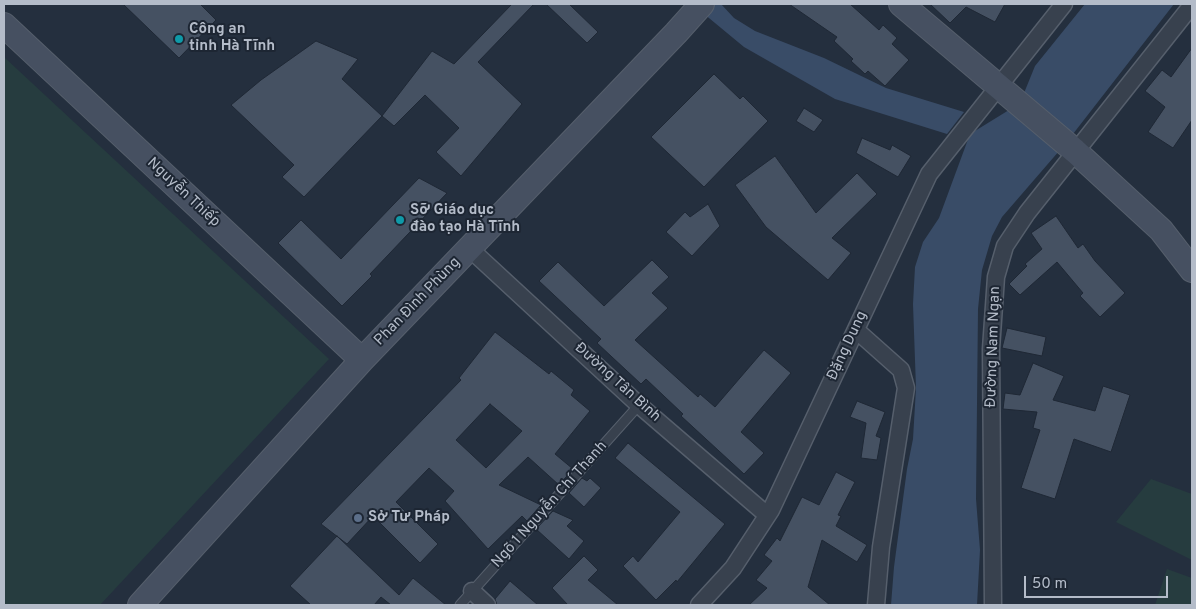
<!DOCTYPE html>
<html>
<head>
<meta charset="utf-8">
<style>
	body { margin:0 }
	#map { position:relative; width:1196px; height:609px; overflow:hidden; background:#242f3e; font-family:Overpass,sans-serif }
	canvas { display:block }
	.frame { position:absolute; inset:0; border:5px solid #b4bcc9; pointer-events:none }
	.scale { position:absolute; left:1024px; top:576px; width:144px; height:22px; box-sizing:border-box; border:2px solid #b4bcc9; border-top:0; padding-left:6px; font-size:15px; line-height:18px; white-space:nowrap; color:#b4bcc9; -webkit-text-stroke:4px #1d2633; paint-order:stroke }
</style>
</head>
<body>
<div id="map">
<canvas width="1196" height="609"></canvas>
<div class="frame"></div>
<div class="scale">50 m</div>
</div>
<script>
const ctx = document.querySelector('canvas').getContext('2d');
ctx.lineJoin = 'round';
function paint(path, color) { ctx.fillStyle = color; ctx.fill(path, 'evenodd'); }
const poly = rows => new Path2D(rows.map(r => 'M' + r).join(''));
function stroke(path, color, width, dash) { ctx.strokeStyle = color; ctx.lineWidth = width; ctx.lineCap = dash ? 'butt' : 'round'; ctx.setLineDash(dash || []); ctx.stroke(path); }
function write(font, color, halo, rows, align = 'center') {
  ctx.font = font + ' Overpass,sans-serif'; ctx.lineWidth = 4; ctx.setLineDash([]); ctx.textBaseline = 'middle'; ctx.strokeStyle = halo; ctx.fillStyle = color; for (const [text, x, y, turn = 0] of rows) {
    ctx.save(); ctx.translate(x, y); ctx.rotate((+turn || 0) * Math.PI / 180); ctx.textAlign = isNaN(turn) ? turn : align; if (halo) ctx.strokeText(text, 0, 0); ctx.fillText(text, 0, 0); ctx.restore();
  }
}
paint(poly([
	[4,57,329,359,100,605,4,605],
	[1151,479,1192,494,1192,560,1116,522],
	[1167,569,1192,578,1192,605,1155,605]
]), '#263c3f');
paint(poly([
	[692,4,721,4,734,18,755,31,824,58,886,88,964,112,947,134,835,99,744,47],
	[1085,4,1174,4,1066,143,1002,217,992,236,982,270,978,309,976,499,980,550,977,605,891,605,894,567,907,469,913,439,916,388,913,304,915,267,923,242,939,218,970,134,1009,110,1022,98,1035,66]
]), '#394c67');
const building = poly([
	[123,4,200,4,216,20,179,58,123,4],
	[512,4,534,4,478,62,522,104,461,176,436,152,459,128,425,95,394,126,382,116,432,51,454,64,512,4],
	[546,4,569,4,598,32,587,43,546,4],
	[789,4,850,4,879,30,883,25,897,38,892,44,909,60,885,86,868,71,865,74,851,61,853,59,834,41,837,37,789,4],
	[930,4,1005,4,995,22,966,7,950,23,930,4],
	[316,41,358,59,342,79,382,116,304,197,282,177,294,165,231,105,261,80,316,41],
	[1192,48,1192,120,1173,148,1148,132,1165,107,1145,91,1162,70,1171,77,1192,48],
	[714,74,740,99,743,96,768,121,704,187,651,137,714,74],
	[804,108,823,120,814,132,796,121,804,108],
	[862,138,890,150,892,145,911,156,898,177,856,153,862,138],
	[775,156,816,213,857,173,877,194,832,238,851,253,828,280,766,227,735,185,775,156],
	[419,178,447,193,370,274,372,276,342,306,278,243,301,220,341,259,419,178],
	[708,204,720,226,692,256,666,232,685,212,690,217,708,204],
	[1056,216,1078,248,1083,244,1095,261,1125,293,1100,317,1080,296,1083,293,1057,262,1020,295,1009,284,1027,266,1025,264,1042,249,1031,233,1056,216],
	[652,260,669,277,652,293,668,308,635,340,698,397,700,394,715,407,764,350,791,373,741,432,764,453,744,474,681,416,683,414,646,379,641,384,597,343,601,339,539,281,558,262,604,306,652,260],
	[1007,328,1046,337,1042,356,1002,348,1007,328],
	[495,332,549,374,551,371,574,390,571,395,590,411,555,454,573,469,559,485,528,457,499,485,541,505,527,521,522,516,488,549,445,501,454,491,429,468,396,502,438,544,420,563,373,516,347,544,321,524,461,380,459,378,495,332],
	[490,404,522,431,486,468,456,440,490,404],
	[1033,363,1064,376,1053,400,1095,411,1103,386,1130,395,1111,452,1074,439,1055,499,1021,488,1040,430,1033,428,1037,412,1003,409,1005,393,1020,395,1033,363],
	[857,401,885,412,876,436,881,438,877,460,861,458,866,423,850,417,857,401],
	[628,443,725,524,677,582,676,580,656,600,623,566,633,556,638,562,680,512,615,458,628,443],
	[836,472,855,482,838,515,841,516,836,526,867,545,857,562,822,540,808,587,830,605,749,605,767,588,756,580,772,561,764,555,777,538,780,541,802,497,819,505,836,472],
	[582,478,587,481,590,478,601,488,584,507,569,493,582,478],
	[553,511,573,520,567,526,584,541,569,559,536,529,553,511],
	[337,536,399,595,413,578,446,605,391,605,381,597,374,605,311,605,290,586,337,536],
	[584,556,598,570,588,580,618,605,568,605,552,588,584,556],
	[510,581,538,605,497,605,495,599,510,581]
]);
paint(building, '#455162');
stroke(building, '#1f2835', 1);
const lane = poly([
	[460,605,639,405]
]);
const street = poly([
	[469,248,639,405,767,515],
	[856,330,901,370,906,388,881,547,876,605],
	[472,591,487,605],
	[699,605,733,568,771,510,929,174,1064,4],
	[993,605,991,349,996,277,1005,246,1027,213,1192,5]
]);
const secondary = poly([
	[901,4,1075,151,1161,230,1192,270],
	[4,25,362,360],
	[140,605,362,360,676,33,702,4]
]);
stroke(lane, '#565f6c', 11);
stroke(street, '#565f6c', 19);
stroke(secondary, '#565f6c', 26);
stroke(lane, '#38414e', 9);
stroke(street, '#38414e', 16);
stroke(secondary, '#465061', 24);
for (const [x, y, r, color] of [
	[179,39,5,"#0f9aa8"],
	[400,220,5,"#0f9aa8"],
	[358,518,5,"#5c6f8a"]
]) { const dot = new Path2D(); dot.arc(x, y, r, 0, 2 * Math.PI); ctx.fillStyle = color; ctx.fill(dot); stroke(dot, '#1d2633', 2); }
write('bold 15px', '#b4bcc9', '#1d2633', [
	["Công an",189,30],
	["tỉnh Hà Tĩnh",189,47],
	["Sỡ Giáo dục",410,211],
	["đào tạo Hà Tĩnh",410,228],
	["Sở Tư Pháp",368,518]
], 'left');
write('15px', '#b4bcc9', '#1d2633', [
	["Nguyễn Thiếp",183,193,43],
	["Phan Đình Phùng",418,302,-46],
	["Đặng Dung",848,346,-65],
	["Đường Nam Ngạn",994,347,-88],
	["Đường Tân Bình",617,383,42],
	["Ngõ 1 Nguyễn Chí Thanh",550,505,-48]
]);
</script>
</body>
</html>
